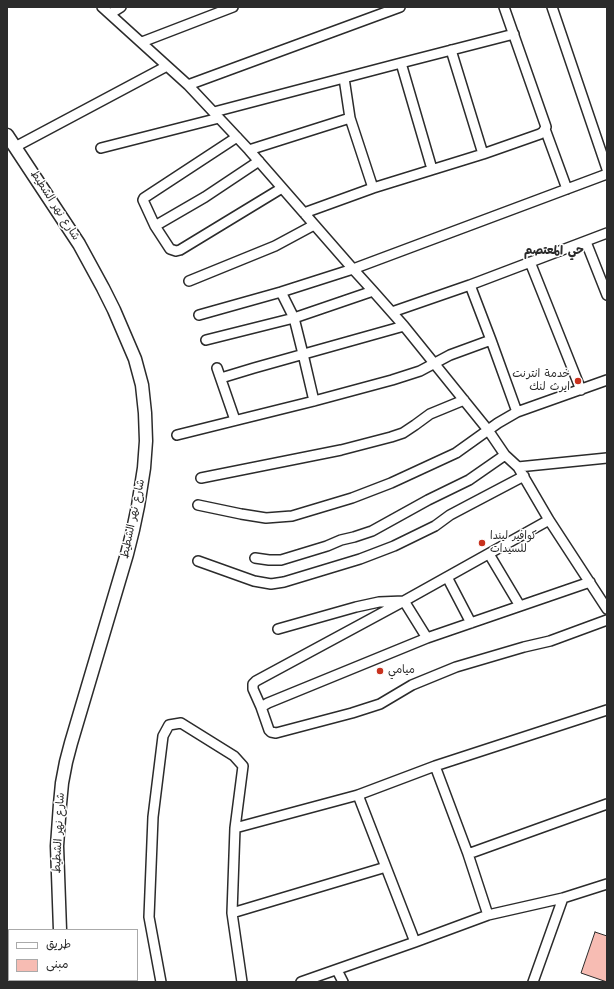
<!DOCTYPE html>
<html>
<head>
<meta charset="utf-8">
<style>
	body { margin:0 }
	#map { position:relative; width:614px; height:989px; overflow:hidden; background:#fff; font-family:Kalam,"Playpen Sans Arabic",sans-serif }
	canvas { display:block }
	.frame { position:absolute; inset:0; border:8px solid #2b2b2b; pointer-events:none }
	.legend { position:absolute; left:8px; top:929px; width:130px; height:52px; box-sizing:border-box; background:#fff; border:1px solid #aaa; margin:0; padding:5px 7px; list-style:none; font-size:12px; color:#2b2b2b }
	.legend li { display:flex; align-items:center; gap:8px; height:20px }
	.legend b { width:20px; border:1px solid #aaa }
</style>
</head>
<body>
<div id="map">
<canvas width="614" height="989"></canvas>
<div class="frame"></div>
<ul class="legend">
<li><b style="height:5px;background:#fff"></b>طريق</li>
<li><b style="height:11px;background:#f7bcb3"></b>مبنى</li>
</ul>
</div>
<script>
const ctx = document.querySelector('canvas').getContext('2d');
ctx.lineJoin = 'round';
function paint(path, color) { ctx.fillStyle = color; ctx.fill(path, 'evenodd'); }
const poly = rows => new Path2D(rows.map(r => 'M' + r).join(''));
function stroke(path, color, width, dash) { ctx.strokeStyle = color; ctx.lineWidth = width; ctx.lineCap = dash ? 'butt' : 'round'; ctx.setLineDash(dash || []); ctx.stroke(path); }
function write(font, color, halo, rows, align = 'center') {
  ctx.font = font + ' Kalam,"Playpen Sans Arabic",sans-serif'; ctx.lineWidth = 3; ctx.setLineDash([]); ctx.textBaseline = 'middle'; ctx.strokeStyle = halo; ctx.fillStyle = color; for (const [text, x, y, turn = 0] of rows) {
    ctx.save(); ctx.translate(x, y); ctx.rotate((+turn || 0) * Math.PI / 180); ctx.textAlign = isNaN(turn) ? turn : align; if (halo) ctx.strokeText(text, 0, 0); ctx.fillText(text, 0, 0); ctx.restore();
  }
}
const building = poly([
	[595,932,607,936,607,982,581,973,595,932]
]);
paint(building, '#f7bcb3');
stroke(building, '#2b2b2b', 1);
const minor = poly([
	[102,7,188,85,249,150,353,269,373,291,404,326,488,430,505,455,518,467,549,520,607,609],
	[552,7,607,169],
	[110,14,121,7],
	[142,42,233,7],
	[451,50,483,154],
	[401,63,432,169],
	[344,78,350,118,373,188],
	[188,85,400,7],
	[214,112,401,63,514,34],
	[545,129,567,189],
	[237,137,144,198,143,200,155,226,170,249,176,251,180,250,282,188],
	[15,147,167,66],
	[101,148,219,118],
	[249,150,350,118],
	[304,213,373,188,483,154,540,134,543,132,546,127,545,124,504,7],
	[155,226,205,197,259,161],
	[586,242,607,295],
	[530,262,581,390],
	[189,281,275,246,314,225],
	[470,285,491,340,517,412],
	[281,292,294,318,303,354,314,401],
	[392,312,470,285,607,233],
	[199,315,281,292,353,269,607,174],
	[206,340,294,318,373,291],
	[217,368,235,420],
	[221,378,254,368,404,326],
	[177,435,314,401,392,380,420,371,450,355,491,340],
	[518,467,607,458],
	[201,478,341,450,391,437,403,433,415,425,430,414,464,400],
	[198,505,241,514,266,518,292,516,352,498,391,483,456,453,498,423,517,412,607,380],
	[549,520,404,601,256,681,253,684,253,689,261,707,269,730,271,732,276,733,352,713,380,704,412,685,456,667,524,647,550,641,607,620],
	[489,554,520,606],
	[255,558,269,560,281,560,327,546,341,540,354,537,372,531,428,500,469,480,505,455],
	[198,561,254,581,271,584,284,582,360,559,394,546,435,526,450,515,467,506,524,476],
	[447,577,471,623],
	[278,629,356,607,379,602,404,601,427,638],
	[261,707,268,703,427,638,590,582],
	[435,766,468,854,488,915],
	[358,795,415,942],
	[235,828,358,795,435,766,607,710],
	[468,854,607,804],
	[232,913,386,867],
	[337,970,343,982],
	[161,982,149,917,153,817,163,736,169,725,181,723,234,756,243,766,235,828,232,913,242,982],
	[301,982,415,942,488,915,563,898,607,884],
	[533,982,563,898]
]);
const secondary = poly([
	[7,135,79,244,103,288,114,310,135,359,142,385,145,413,146,441,144,468,138,506,133,530,127,554,71,743,66,762,62,783,60,804,57,846,60,930],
	[63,980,63,982]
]);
stroke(minor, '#2b2b2b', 12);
stroke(secondary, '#2b2b2b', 15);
stroke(minor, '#fff', 9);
stroke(secondary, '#fff', 12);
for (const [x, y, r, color] of [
	[578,381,4,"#c8321e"],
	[482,543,4,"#c8321e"],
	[380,671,4,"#c8321e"]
]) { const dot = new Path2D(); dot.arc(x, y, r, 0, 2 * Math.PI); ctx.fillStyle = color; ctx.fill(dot); stroke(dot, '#fff', 1.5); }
write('11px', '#2b2b2b', '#fff', [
	["شارع نهر الشطيط",54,206,57],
	["شارع نهر الشطيط",134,519,-78],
	["شارع نهر الشطيط",60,833,-87]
]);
write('11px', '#2b2b2b', '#fff', [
	["خدمة انترنت",570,375,"right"],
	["ايرث لنك",570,388,"right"],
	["كوافير ليندا",490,537],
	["للسيدات",490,550],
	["ميامي",388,671]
], 'left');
write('bold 12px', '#2b2b2b', '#fff', [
	["حي المعتصم",554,252]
]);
</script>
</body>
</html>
